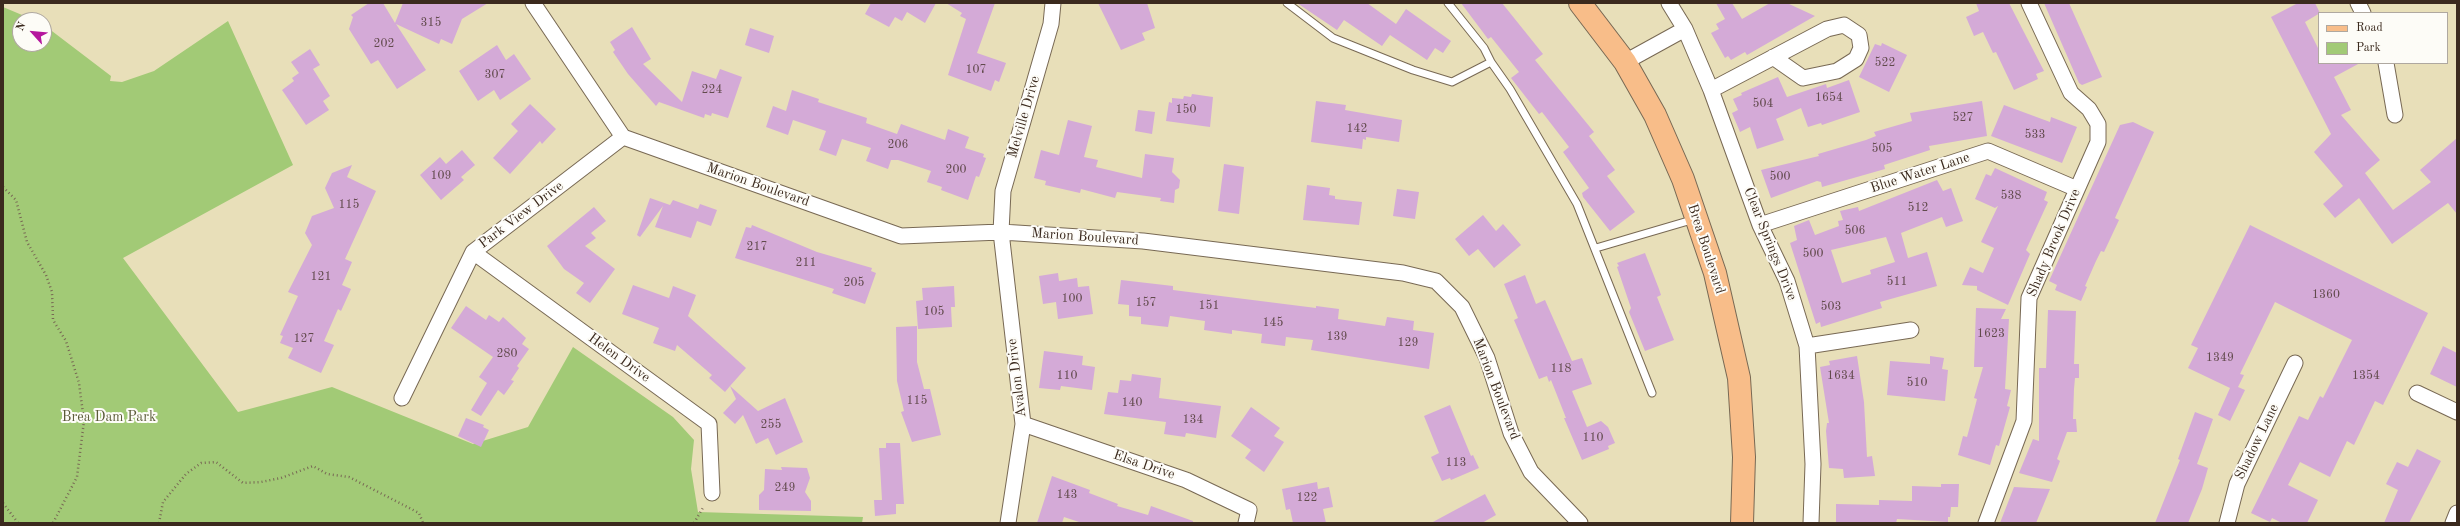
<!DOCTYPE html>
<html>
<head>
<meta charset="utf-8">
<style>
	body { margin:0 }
	#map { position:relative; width:2460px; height:526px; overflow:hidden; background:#e8dfb9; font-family:"Old Standard TT",serif }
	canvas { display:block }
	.frame { position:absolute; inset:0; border:4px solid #3b2a1e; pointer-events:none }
	.legend { position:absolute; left:2318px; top:12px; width:130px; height:52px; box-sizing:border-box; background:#fdfcf7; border:1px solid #afa8a0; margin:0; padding:5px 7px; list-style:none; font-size:12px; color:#3b2a1e }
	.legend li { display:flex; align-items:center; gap:8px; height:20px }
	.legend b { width:20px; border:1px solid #afa8a0 }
	.north { position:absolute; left:12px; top:12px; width:40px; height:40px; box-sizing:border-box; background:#fdfcf7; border:1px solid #afa8a0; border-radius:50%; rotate:297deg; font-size:11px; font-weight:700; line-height:16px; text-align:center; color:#3b2a1e }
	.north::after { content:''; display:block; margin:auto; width:14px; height:18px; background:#b5179e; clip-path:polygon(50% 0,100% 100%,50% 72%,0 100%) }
</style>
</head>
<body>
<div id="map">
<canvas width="2460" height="526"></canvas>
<div class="frame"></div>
<ul class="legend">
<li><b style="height:5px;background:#f8bd89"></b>Road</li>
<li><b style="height:11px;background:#a2ca76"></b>Park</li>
</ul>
<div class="north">N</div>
</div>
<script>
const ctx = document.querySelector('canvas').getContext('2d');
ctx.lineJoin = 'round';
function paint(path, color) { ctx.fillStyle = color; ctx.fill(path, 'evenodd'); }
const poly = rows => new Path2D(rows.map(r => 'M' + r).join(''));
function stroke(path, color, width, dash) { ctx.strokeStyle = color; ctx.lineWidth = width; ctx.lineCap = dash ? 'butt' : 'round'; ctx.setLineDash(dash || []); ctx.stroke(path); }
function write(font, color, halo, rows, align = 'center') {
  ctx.font = font + ' "Old Standard TT",serif'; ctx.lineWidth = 4; ctx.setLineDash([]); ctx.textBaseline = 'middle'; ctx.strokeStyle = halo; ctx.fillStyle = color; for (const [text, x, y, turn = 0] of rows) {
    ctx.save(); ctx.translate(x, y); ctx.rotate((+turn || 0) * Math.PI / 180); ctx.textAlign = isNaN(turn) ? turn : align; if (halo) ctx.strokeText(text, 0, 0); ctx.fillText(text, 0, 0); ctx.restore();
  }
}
paint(poly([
	[3,7,34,20,20,20,20,44,44,44,44,25,111,76,110,81,122,82,154,71,228,21,293,165,123,258,238,412,332,387,473,444,528,427,573,347,673,417,694,440,691,469,698,512,863,517,862,523,3,523]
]), '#a2ca76');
paint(poly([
	[369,3,383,3,395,23,403,3,488,3,462,19,452,44,441,39,439,44,396,24,426,70,397,89,378,60,371,64,349,29,353,17,351,15],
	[871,3,936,3,925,23,907,12,902,21,895,17,889,27,865,14],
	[946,3,995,3,977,53,1006,63,999,82,995,80,991,91,948,75,966,19,960,16,962,13],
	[1098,3,1147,3,1155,28,1142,33,1145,40,1121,50],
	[1297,3,1367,3,1396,24,1406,9,1451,41,1443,53,1435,48,1427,60,1390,35,1382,46,1344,20,1337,30],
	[1461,3,1502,3,1543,54,1535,60,1594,132,1589,136,1615,170,1607,176,1635,212,1610,231,1583,197,1582,193,1589,188,1563,152,1569,147,1542,112,1539,114,1511,78,1519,72,1491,37,1488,39],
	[1716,3,1732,3,1742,19,1770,3,1787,3,1815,16,1747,55,1745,52,1731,60,1728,56,1725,58,1711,33,1719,29,1716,24,1725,19],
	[1976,3,2009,3,2044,71,2036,74,2038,79,2014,90,1996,52,1993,53,1983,32,1974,36,1966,17,1979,11],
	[2044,3,2069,3,2102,77,2082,85,2079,83],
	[2298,3,2315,3,2320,13,2305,22,2319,50,2319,63,2360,63,2334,77,2351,110,2341,115,2380,160,2365,173,2393,210,2431,182,2420,170,2457,138,2457,214,2448,203,2392,244,2359,198,2335,218,2323,204,2343,186,2314,152,2331,134,2271,17],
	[632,27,651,59,643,64,682,102,692,71,716,79,720,69,742,77,728,118,712,113,711,116,705,114,704,118,659,102,656,106,628,74,613,52,615,50,610,42],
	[750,28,774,36,769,53,745,45],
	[1882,43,1907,55,1889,92,1859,77,1875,44,1881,46],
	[497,45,506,60,514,54,531,79,500,100,494,90,478,101,459,71],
	[310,49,320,65,313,69,330,96,323,101,329,110,306,125,282,90,294,81,292,78,299,73,291,62],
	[1778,77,1787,97,1826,84,1827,88,1849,80,1860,112,1822,125,1821,123,1808,127,1801,108,1776,119,1784,140,1757,149,1750,127,1740,132,1732,113,1738,110,1733,99,1742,95,1741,93],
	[792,90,819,99,818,102,867,118,866,123,897,134,901,124,945,140,948,129,969,137,965,148,984,154,983,157,986,158,979,177,976,176,968,200,941,190,942,187,927,182,931,171,898,160,891,160,888,169,866,161,871,148,842,139,836,156,819,150,826,131,793,120,788,135,766,127,773,106,786,111],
	[1192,94,1213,97,1210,127,1166,121,1169,102,1172,103,1172,98,1183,99,1184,96,1191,97],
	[1316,101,1346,105,1345,110,1402,120,1399,142,1366,137,1366,140,1363,139,1362,149,1311,142],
	[1982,101,1987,136,1929,146,1930,150,1884,165,1885,169,1822,187,1821,182,1817,181,1771,198,1761,170,1819,156,1818,154,1866,140,1876,136,1874,132,1912,121,1910,113],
	[530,104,556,129,542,144,540,141,510,174,493,158,518,131,511,124],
	[2004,105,2050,122,2051,117,2077,127,2062,163,1991,136],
	[1138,110,1155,112,1152,134,1135,131],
	[1068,120,1092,126,1084,157,1098,160,1096,167,1142,178,1145,154,1174,158,1172,172,1180,180,1179,188,1175,190,1174,203,1160,201,1161,198,1117,192,1115,198,1081,189,1080,193,1045,185,1046,181,1034,178,1041,150,1059,155],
	[2133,122,2154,132,2115,218,2119,220,2104,252,2101,251,2096,261,2085,286,2087,287,2081,301,2055,290,2057,285,2049,281,2120,125],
	[462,150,475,165,461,177,464,180,441,200,420,175,440,157,446,164],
	[1224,164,1244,167,1239,214,1218,211],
	[352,165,347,177,376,191,345,259,352,262,342,285,351,289,341,311,338,309,324,341,334,345,321,373,288,358,293,348,280,343,283,336,280,335,298,296,288,292,312,245,305,233,312,216,334,208,325,188,332,173],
	[1995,168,2047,192,2044,200,2048,202,2026,250,2030,254,2008,305,1977,290,1977,286,1962,285,1970,267,1983,273,1994,248,1981,242,1998,206,1995,208,1975,199,1986,174,1991,176],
	[1937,180,1943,191,1951,188,1963,221,1946,227,1942,217,1901,233,1908,258,1927,252,1937,286,1880,302,1882,308,1821,327,1820,322,1816,324,1790,243,1797,240,1794,226,1809,220,1815,235,1839,226,1838,221,1843,220,1840,211,1858,207,1859,211],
	[1886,237,1895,262,1870,270,1871,274,1842,283,1831,250],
	[1307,185,1330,188,1329,195,1335,196,1335,199,1362,202,1359,225,1303,220],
	[1397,189,1419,192,1415,219,1393,216],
	[650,198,670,205,673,200,698,209,700,204,717,210,711,226,697,221,691,238,655,227,663,206,640,237,637,235],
	[594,207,606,221,591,233,596,238,585,246,615,269,590,303,576,293,584,283,564,269,547,246],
	[1483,215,1496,231,1503,224,1521,245,1494,268,1478,249,1469,256,1455,239],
	[752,225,817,252,872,268,871,271,876,273,865,304,832,293,834,289,735,258,746,227,751,228],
	[2250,225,2428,313,2383,405,2375,401,2354,445,2347,441,2330,477,2300,462,2288,485,2318,500,2307,523,2282,523,2272,518,2270,522,2251,513,2299,416,2308,420,2320,396,2323,398,2352,340,2275,302,2240,374,2244,375,2238,387,2245,390,2230,421,2218,415,2230,388,2188,368,2198,348,2191,345],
	[1645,253,1659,289,1661,295,1657,297,1674,340,1645,351,1629,312,1631,308,1617,267,1619,266,1617,263],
	[1058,273,1059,281,1077,278,1078,287,1089,286,1093,314,1058,319,1056,302,1043,304,1039,276],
	[1525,275,1536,304,1545,300,1572,361,1582,358,1592,384,1572,391,1587,427,1601,421,1608,427,1615,443,1608,446,1609,449,1582,460,1564,418,1566,418,1551,380,1549,382,1547,376,1539,379,1514,320,1518,318,1504,284],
	[1121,280,1173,286,1173,290,1316,308,1316,306,1339,309,1338,319,1385,326,1387,317,1414,321,1413,330,1434,333,1429,369,1311,350,1313,340,1286,337,1285,346,1261,343,1262,334,1232,330,1232,334,1204,330,1205,321,1170,316,1168,327,1141,324,1141,317,1129,316,1129,305,1118,304],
	[633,285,669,298,673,286,696,295,688,316,746,368,730,386,758,411,785,398,803,442,776,455,768,438,756,444,743,415,735,424,723,413,736,399,730,386,725,392,709,378,712,375,677,345,675,351,653,343,659,328,622,314],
	[954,286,955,307,951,307,952,327,918,329,916,301,923,300,922,288],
	[466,306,486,320,489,315,499,322,503,317,526,338,522,344,529,349,517,366,519,368,511,380,514,381,504,395,498,390,481,416,471,410,487,383,479,377,493,357,451,328],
	[1976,308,2006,309,2001,319,2009,319,2005,389,2011,390,2007,406,2010,407,1999,446,1996,445,1990,465,1958,455,1963,436,1967,437,1970,426,1977,399,1974,398,1983,367,1974,367],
	[2048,310,2076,311,2074,364,2079,364,2079,378,2075,378,2074,389,2073,419,2076,419,2077,432,2067,432,2057,459,2060,461,2052,482,2019,473,2033,439,2039,441,2039,368,2046,368],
	[917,326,917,362,924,389,930,389,941,435,912,442,901,412,904,411,897,381,896,327],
	[2443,346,2457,353,2457,387,2430,374],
	[1044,351,1083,356,1082,365,1095,367,1092,390,1061,386,1060,390,1039,388],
	[1857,356,1864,402,1867,457,1872,456,1875,476,1844,478,1843,469,1829,468,1826,431,1827,423,1829,423,1820,367,1830,365,1829,361],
	[1930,356,1944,358,1942,369,1948,370,1945,401,1887,395,1890,361,1930,364],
	[1132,374,1161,378,1159,398,1221,406,1216,438,1186,433,1185,437,1164,434,1166,422,1104,414,1108,392,1118,393,1120,380,1131,381],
	[1450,405,1471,456,1473,455,1479,468,1451,480,1450,478,1442,481,1431,457,1439,453,1424,416],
	[1251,407,1280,428,1274,436,1284,442,1264,472,1245,458,1251,450,1231,436],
	[2195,412,2213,419,2197,464,2208,468,2202,489,2188,523,2155,523,2180,460,2178,459],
	[466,418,484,425,483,427,489,430,481,447,458,436],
	[886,443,900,443,904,504,896,504,896,514,875,516,874,500,882,500,879,448,886,448],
	[2417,449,2441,461,2409,523,2384,523,2398,490,2386,484,2397,462,2408,467],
	[781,467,807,468,810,478,805,492,811,501,811,511,759,510,759,495,764,490,765,469,782,470],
	[1052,476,1090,490,1089,493,1118,504,1117,506,1148,515,1151,506,1193,521,1193,523,1082,523,1064,517,1062,523,1037,523],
	[1317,482,1318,489,1329,487,1333,507,1323,509,1326,523,1293,523,1290,509,1286,510,1282,489],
	[1941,484,1959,484,1958,507,1951,507,1950,517,1948,517,1948,522,1897,519,1896,523,1836,522,1836,504,1879,505,1879,500,1912,501,1912,486,1941,487],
	[2014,487,2050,489,2036,523,2000,523],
	[1485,494,1496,515,1482,523,1431,523]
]), '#d4aad7');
const lane = poly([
	[1287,3,1333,38,1413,70,1452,82,1491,62,1510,89,1577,204,1652,393],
	[1448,3,1484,48,1491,62],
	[1596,248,1695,219]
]);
const street = poly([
	[533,3,623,137,901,236,1001,232,1143,241,1403,273,1436,281,1462,307,1487,358,1511,433,1531,472,1580,523],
	[1669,3,1685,29,1711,90,1760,225,1787,281,1807,346,1813,464,1811,523],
	[2358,3,2363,13],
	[1625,62,1685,29],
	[2386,63,2395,115],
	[1711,90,1827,29,1844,25,1859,35,1861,48,1856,59,1837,71,1803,78,1773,57],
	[1760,225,1988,151,2077,189],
	[473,252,709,424,712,493],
	[1807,346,1911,330],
	[2417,393,2457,412],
	[402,398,473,252,623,137],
	[1023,424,1186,480,1249,510,1246,523],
	[1008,523,1023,424,1001,232,1003,191,1051,24,1053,3],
	[1986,523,2024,421,2029,298,2098,142,2098,124,2089,109,2071,93,2029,3],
	[2227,523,2237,484,2295,363],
	[2453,523,2457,513]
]);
const primary = poly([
	[1580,3,1625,62,1655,115,1683,179,1715,273,1739,378,1744,457,1742,523]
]);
stroke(lane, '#786954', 9);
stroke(street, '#786954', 17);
stroke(primary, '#786954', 24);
stroke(poly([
	[3,187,16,200,27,242,46,275,52,292,53,320,66,341,79,383,84,421,77,477,53,523],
	[3,503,18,523],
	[159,523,163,502,186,474,201,463,216,462,243,483,261,482,281,478,313,466,327,474,349,477,419,513,423,523],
	[694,523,704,506]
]), '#786954', 2.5, [1, 3]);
stroke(lane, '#fff', 7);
stroke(street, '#fff', 15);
stroke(primary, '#f8bd89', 22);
write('12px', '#614a4c', null, [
	["315",431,23],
	["202",384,44],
	["522",1885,63],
	["107",976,70],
	["307",495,75],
	["224",712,90],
	["1654",1829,98],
	["504",1763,104],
	["150",1186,110],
	["527",1963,118],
	["142",1357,129],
	["533",2035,135],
	["206",898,145],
	["505",1882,149],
	["200",956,170],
	["109",441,176],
	["500",1780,177],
	["538",2011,196],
	["115",349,205],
	["512",1918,208],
	["506",1855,231],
	["217",757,247],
	["500",1813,254],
	["211",806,263],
	["121",321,277],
	["511",1897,282],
	["205",854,283],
	["1360",2326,295],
	["100",1072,299],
	["157",1146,303],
	["151",1209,306],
	["503",1831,307],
	["105",934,312],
	["145",1273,323],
	["1623",1991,334],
	["139",1337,337],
	["127",304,339],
	["129",1408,343],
	["280",507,354],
	["1349",2220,358],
	["118",1561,369],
	["110",1067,376],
	["1634",1841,376],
	["1354",2366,376],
	["510",1917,383],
	["115",917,401],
	["140",1132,403],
	["134",1193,420],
	["255",771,425],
	["110",1593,438],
	["113",1456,463],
	["249",785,488],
	["143",1067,495],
	["122",1307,498]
]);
write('14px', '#3b2a1e', '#fdfcf7', [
	["Melville Drive",1024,117,-74],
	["Blue Water Lane",1920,173,-18],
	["Marion Boulevard",758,185,19],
	["Park View Drive",521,215,-37],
	["Marion Boulevard",1085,237,4],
	["Shady Brook Drive",2054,243,-67],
	["Clear Springs Drive",1770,244,68],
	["Brea Boulevard",1706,249,72],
	["Helen Drive",619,358,36],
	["Avalon Drive",1017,378,-97],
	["Marion Boulevard",1496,389,69],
	["Shadow Lane",2257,442,-64],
	["Elsa Drive",1144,465,19]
]);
write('14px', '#5a5a38', '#fdfcf7', [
	["Brea Dam Park",109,417]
]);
</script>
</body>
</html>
